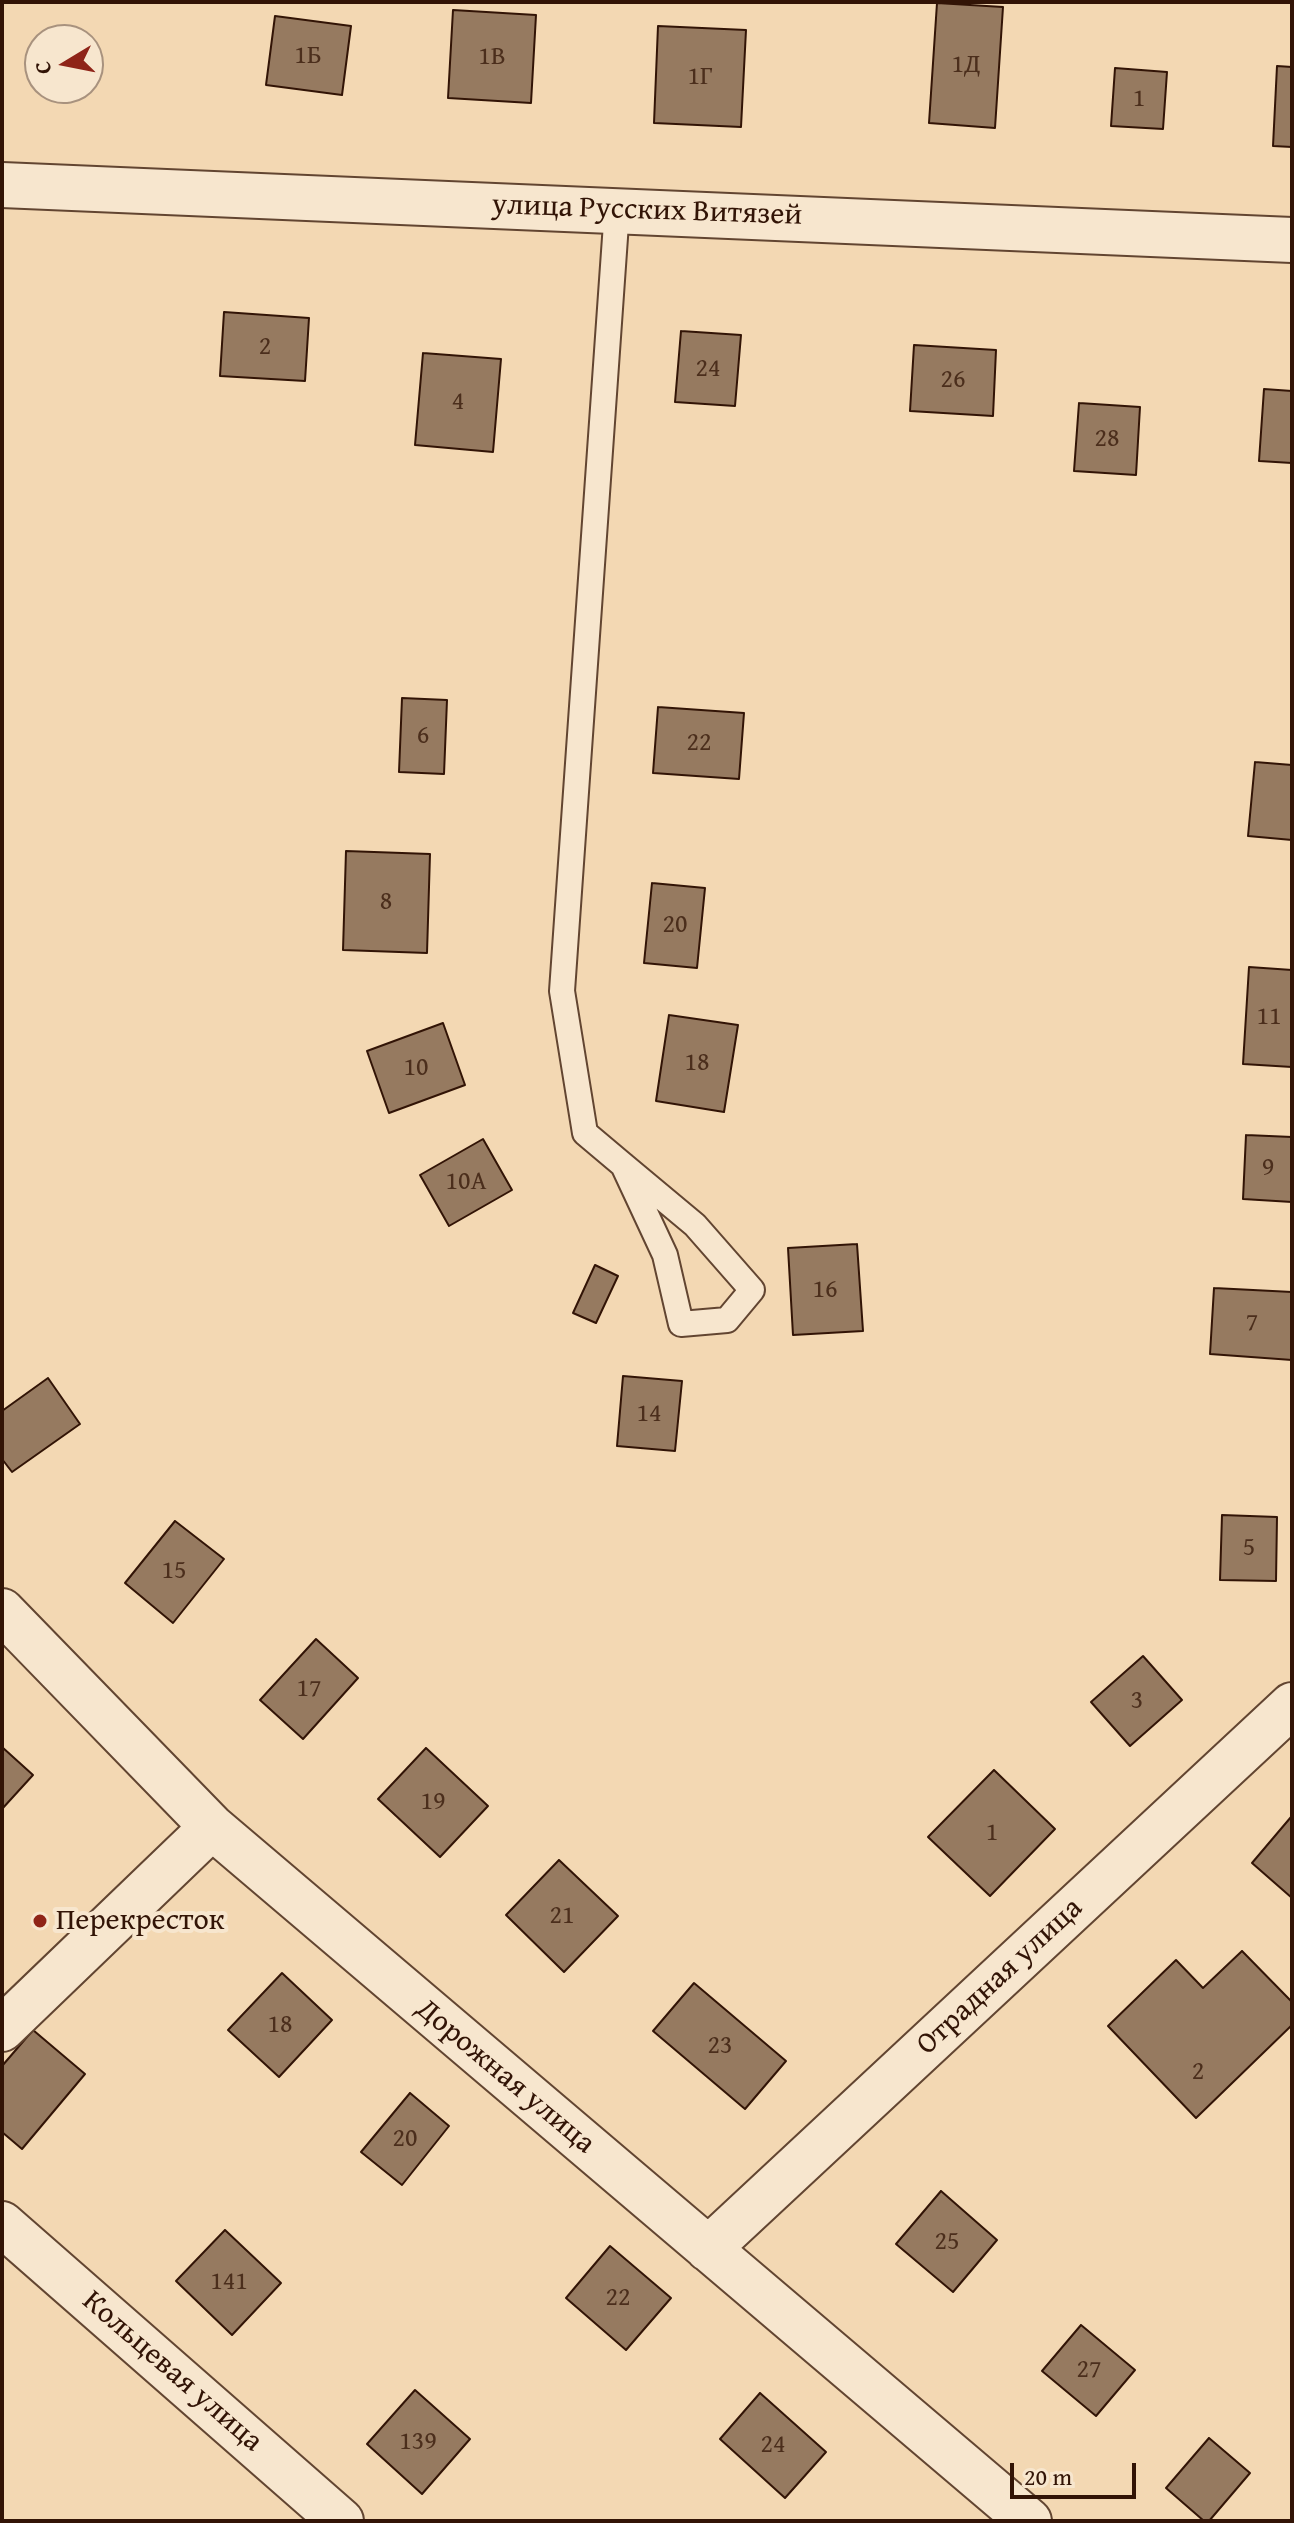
<!DOCTYPE html>
<html>
<head>
<meta charset="utf-8">
<style>
	body { margin:0 }
	#map { position:relative; width:1294px; height:2523px; overflow:hidden; background:#f3d8b3; font-family:"Gentium Book Plus",serif }
	canvas { display:block }
	.frame { position:absolute; inset:0; border:4px solid #321406; pointer-events:none }
	.north { position:absolute; left:24px; top:24px; width:80px; height:80px; box-sizing:border-box; background:#f7e6ce; border:2px solid #a8927e; border-radius:50%; rotate:260deg; font-size:22px; font-weight:700; line-height:32px; text-align:center; color:#321406 }
	.north::after { content:''; display:block; margin:auto; width:28px; height:36px; background:#8f2418; clip-path:polygon(50% 0,100% 100%,50% 72%,0 100%) }
	.scale { position:absolute; left:1010px; top:2463px; width:126px; height:36px; box-sizing:border-box; border:4px solid #321406; border-top:0; padding-left:10px; font-size:24px; line-height:28px; white-space:nowrap; color:#321406; -webkit-text-stroke:6px #f7e6ce; paint-order:stroke }
</style>
</head>
<body>
<div id="map">
<canvas width="1294" height="2523"></canvas>
<div class="frame"></div>
<div class="north">С</div>
<div class="scale">20 m</div>
</div>
<script>
const ctx = document.querySelector('canvas').getContext('2d');
ctx.lineJoin = 'round';
function paint(path, color) { ctx.fillStyle = color; ctx.fill(path, 'evenodd'); }
const poly = rows => new Path2D(rows.map(r => 'M' + r).join(''));
function stroke(path, color, width, dash) { ctx.strokeStyle = color; ctx.lineWidth = width; ctx.lineCap = dash ? 'butt' : 'round'; ctx.setLineDash(dash || []); ctx.stroke(path); }
function write(font, color, halo, rows, align = 'center') {
  ctx.font = font + ' "Gentium Book Plus",serif'; ctx.lineWidth = 8; ctx.setLineDash([]); ctx.textBaseline = 'middle'; ctx.strokeStyle = halo; ctx.fillStyle = color; for (const [text, x, y, turn = 0] of rows) {
    ctx.save(); ctx.translate(x, y); ctx.rotate((+turn || 0) * Math.PI / 180); ctx.textAlign = isNaN(turn) ? turn : align; if (halo) ctx.strokeText(text, 0, 0); ctx.fillText(text, 0, 0); ctx.restore();
  }
}
const building = poly([
	[937,3,1003,7,995,128,929,123,937,3],
	[453,10,536,15,531,103,448,98,453,10],
	[275,16,351,26,342,95,266,85,275,16],
	[658,26,746,30,741,127,654,123,658,26],
	[1277,66,1292,67,1292,147,1273,146,1277,66],
	[1115,68,1167,72,1163,129,1111,126,1115,68],
	[224,312,309,318,305,381,220,376,224,312],
	[681,331,741,335,735,406,675,402,681,331],
	[914,345,996,350,993,416,910,411,914,345],
	[423,353,501,359,493,452,415,445,423,353],
	[1264,389,1292,391,1292,463,1259,461,1264,389],
	[1079,403,1140,407,1136,475,1074,471,1079,403],
	[402,698,447,700,444,774,399,772,402,698],
	[658,707,744,713,739,779,653,773,658,707],
	[1255,762,1292,765,1292,840,1248,836,1255,762],
	[346,851,430,854,427,953,343,950,346,851],
	[652,883,705,888,697,968,644,963,652,883],
	[1249,967,1292,970,1292,1067,1243,1064,1249,967],
	[669,1015,738,1025,724,1112,656,1101,669,1015],
	[443,1023,465,1085,389,1113,367,1051,443,1023],
	[1246,1135,1292,1137,1292,1202,1243,1199,1246,1135],
	[483,1139,512,1190,449,1226,420,1175,483,1139],
	[857,1244,863,1331,793,1335,788,1248,857,1244],
	[595,1265,618,1276,596,1323,573,1313,595,1265],
	[1214,1288,1292,1292,1292,1360,1210,1354,1214,1288],
	[623,1376,682,1381,675,1451,617,1446,623,1376],
	[48,1378,80,1424,12,1472,2,1459,2,1411,48,1378],
	[1222,1515,1277,1517,1276,1581,1220,1580,1222,1515],
	[175,1521,224,1559,173,1623,125,1583,175,1521],
	[316,1639,358,1678,303,1739,260,1700,316,1639],
	[1143,1656,1182,1700,1130,1746,1091,1702,1143,1656],
	[2,1747,33,1775,2,1809,2,1747],
	[426,1748,488,1806,440,1857,378,1799,426,1748],
	[994,1770,1055,1829,990,1896,928,1837,994,1770],
	[1291,1817,1292,1818,1292,1898,1252,1863,1291,1817],
	[559,1860,618,1916,564,1972,506,1915,559,1860],
	[1242,1951,1292,2002,1292,2025,1196,2118,1108,2026,1176,1960,1203,1988,1242,1951],
	[282,1973,332,2020,279,2077,228,2030,282,1973],
	[694,1983,786,2061,745,2109,653,2031,694,1983],
	[33,2030,85,2074,22,2149,2,2132,2,2066,33,2030],
	[410,2093,449,2126,402,2185,361,2152,410,2093],
	[941,2191,997,2240,953,2292,896,2244,941,2191],
	[225,2230,281,2283,232,2335,176,2281,225,2230],
	[610,2246,671,2298,626,2350,566,2298,610,2246],
	[1081,2325,1135,2370,1096,2416,1042,2371,1081,2325],
	[415,2390,470,2439,422,2494,367,2444,415,2390],
	[760,2393,826,2452,785,2498,720,2439,760,2393],
	[1209,2438,1250,2473,1209,2521,1204,2521,1166,2488,1209,2438]
]);
paint(building, '#967a60');
stroke(building, '#321406', 2);
const service = poly([
	[617,209,562,991,585,1133,623,1165,695,1225,752,1290,727,1320,681,1324,665,1255,623,1165]
]);
const minor = poly([
	[2,185,1292,240],
	[2,1611,212,1827,1029,2521],
	[2,2029,212,1827],
	[2,2224,341,2521],
	[708,2249,1292,1705]
]);
stroke(service, '#624531', 28);
stroke(minor, '#624531', 48);
stroke(service, '#f7e6ce', 24);
stroke(minor, '#f7e6ce', 44);
for (const [x, y, r, color] of [
	[40,1921,8,"#8f2418"]
]) { const dot = new Path2D(); dot.arc(x, y, r, 0, 2 * Math.PI); ctx.fillStyle = color; ctx.fill(dot); stroke(dot, '#f7e6ce', 3); }
write('26px', '#4b2e1c', null, [
	["1Б",308,56],
	["1В",492,57],
	["1Д",966,65],
	["1Г",700,77],
	["1",1139,99],
	["2",265,347],
	["24",708,369],
	["26",953,380],
	["4",458,402],
	["28",1107,439],
	["6",423,736],
	["22",699,743],
	["8",386,902],
	["20",675,925],
	["11",1269,1017],
	["18",697,1063],
	["10",416,1068],
	["9",1268,1168],
	["10А",466,1182],
	["16",825,1290],
	["7",1252,1323],
	["14",649,1414],
	["5",1249,1548],
	["15",174,1571],
	["17",309,1689],
	["3",1137,1701],
	["19",433,1802],
	["1",992,1833],
	["21",562,1916],
	["18",280,2025],
	["23",720,2046],
	["2",1198,2072],
	["20",405,2139],
	["25",947,2242],
	["141",229,2282],
	["22",618,2298],
	["27",1089,2370],
	["139",418,2442],
	["24",773,2445]
]);
write('30px', '#321406', '#f7e6ce', [
	["улица Русских Витязей",647,211,2],
	["Отрадная улица",1000,1977,-43],
	["Дорожная улица",505,2077,40],
	["Кольцевая улица",172,2372,41]
]);
write('30px', '#321406', '#f7e6ce', [
	["Перекресток",56,1921]
], 'left');
</script>
</body>
</html>
